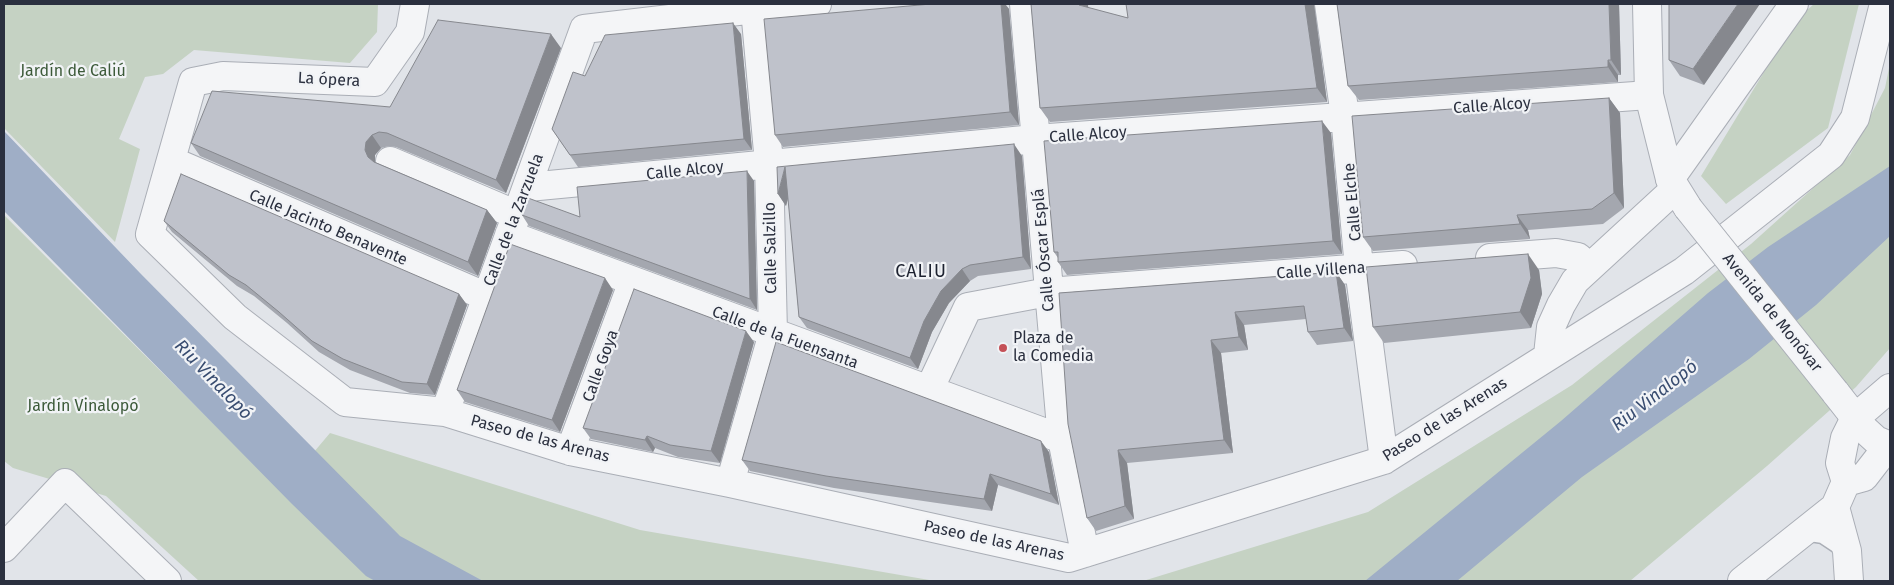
<!DOCTYPE html>
<html>
<head>
<meta charset="utf-8">
<style>
	body { margin:0 }
	#map { position:relative; width:1894px; height:585px; overflow:hidden; background:#e1e4e9; font-family:"Fira Sans",sans-serif }
	canvas { display:block }
	.frame { position:absolute; inset:0; border:5px solid #2b303f; pointer-events:none }
</style>
</head>
<body>
<div id="map">
<canvas width="1894" height="585"></canvas>
<div class="frame"></div>
</div>
<script>
const ctx = document.querySelector('canvas').getContext('2d');
ctx.lineJoin = 'round';
function paint(path, color) { ctx.fillStyle = color; ctx.fill(path, 'evenodd'); }
const poly = rows => new Path2D(rows.map(r => 'M' + r).join(''));
function stroke(path, color, width, dash) { ctx.strokeStyle = color; ctx.lineWidth = width; ctx.lineCap = dash ? 'butt' : 'round'; ctx.setLineDash(dash || []); ctx.stroke(path); }
function write(font, color, halo, rows, align = 'center') {
  ctx.font = font + ' "Fira Sans",sans-serif'; ctx.lineWidth = 4.5; ctx.setLineDash([]); ctx.textBaseline = 'middle'; ctx.strokeStyle = halo; ctx.fillStyle = color; for (const [text, x, y, turn = 0] of rows) {
    ctx.save(); ctx.translate(x, y); ctx.rotate((+turn || 0) * Math.PI / 180); ctx.textAlign = isNaN(turn) ? turn : align; if (halo) ctx.strokeText(text, 0, 0); ctx.fillText(text, 0, 0); ctx.restore();
  }
}
paint(poly([
	[4,4,378,4,377,32,350,63,194,50,163,74,145,77,119,139,140,149,115,242,4,128],
	[1814,4,1859,4,1828,128,1726,204,1701,176,1795,21],
	[1890,63,1890,348,1856,387,1767,466,1630,581,1143,581,1368,512,1572,385,1751,244,1850,155,1885,88],
	[4,215,281,491,330,433,640,530,935,581,199,581,106,496,13,468,4,461]
]), '#c5d2c3');
paint(poly([
	[4,131,140,273,400,536,483,581,375,581,366,576,291,503,4,211],
	[1890,166,1890,236,1816,305,1749,359,1582,477,1457,581,1365,581,1561,421,1708,293,1768,247]
]), '#9faec6');
const service = poly([
	[1804,532,1823,535,1847,551]
]);
const minor = poly([
	[415,4,410,32,375,82,223,76,193,82,150,234,235,317,345,402,445,412,570,451,730,483,1069,558,1384,460,1684,271,1831,155,1855,118,1884,4],
	[1024,4,1062,439,1085,553],
	[1329,4,1345,116,1359,268,1384,460],
	[172,161,485,296],
	[390,161,517,215],
	[1670,179,1794,4],
	[528,187,1035,139,1649,95],
	[509,235,1062,439],
	[1490,258,1556,253,1578,257,1589,267],
	[1548,355,1551,327,1561,305,1575,281,1675,189],
	[929,390,968,307,1048,292,1403,265],
	[445,412,584,29,755,9,817,4],
	[570,451,633,281],
	[1846,482,1864,477,1888,446],
	[730,483,773,333,769,163,755,9],
	[1835,507,1847,551,1849,581],
	[4,548,65,483,167,581],
	[1742,581,1835,507,1846,482,1840,463,1845,438,1855,418]
]);
const tertiary = poly([
	[1647,4,1649,95,1670,179,1688,208],
	[1835,392,1864,429,1876,440,1890,446],
	[1855,418,1890,388]
]);
stroke(service, '#aaaeb6', 19);
stroke(minor, '#aaaeb6', 30);
stroke(tertiary, '#aaaeb6', 30);
stroke(service, '#f4f5f7', 16);
stroke(minor, '#f4f5f7', 28);
stroke(tertiary, '#f4f5f7', 28);
const tertiaryBridge = poly([
	[1688,208,1835,392]
]);
stroke(tertiaryBridge, '#aaaeb6', 30, []);
stroke(tertiaryBridge, '#f4f5f7', 28);
paint(poly([
	[931,4,1005,4,1009,9,1019,125,783,147,775,135],
	[1031,4,1088,4,1088,8,1128,18,1126,4,1314,4,1327,102,1050,122,1040,108],
	[1337,4,1619,4,1621,75,1618,75,1618,82,1359,100,1348,86],
	[1669,4,1704,85,1680,76,1669,60],
	[741,34,752,150,578,167,552,129,585,76],
	[561,48,506,193,396,147,389,146,381,148,375,155,375,162,487,210,497,223,478,276,200,156,191,143,390,107],
	[1609,98,1620,113,1624,208,1603,224,1528,230,1530,239,1373,251,1363,237],
	[1331,133,1342,254,1067,275,1058,262,1058,258,1054,252],
	[1022,156,1031,269,978,276,970,281,949,303,932,332,918,369,807,328,799,317,788,198,786,206,778,194],
	[754,181,757,310,529,226,522,215,580,217],
	[164,221,459,294,467,305,435,395,410,393,350,370,319,352,287,323,254,296,237,286,172,232],
	[1539,270,1542,294,1531,328,1384,343,1373,327],
	[1336,272,1345,285,1353,341,1317,345,1308,332,1306,319,1244,325,1248,350,1221,353,1233,453,1127,463,1134,519,1096,531,1087,518,1059,293],
	[613,290,560,432,465,402,457,390],
	[754,342,720,463,678,457,655,448,653,452,591,439,583,428],
	[1049,452,1059,505,998,485,992,511,834,488,750,471,742,460]
]), '#a4a7af');
paint(poly([
	[1001,4,1005,4,1009,9,1019,125,1010,112],
	[1079,4,1088,4,1089,20,1079,5],
	[1305,4,1314,4,1327,102,1317,88],
	[1609,4,1619,4,1621,75,1611,60],
	[1738,4,1760,4,1704,85,1693,69],
	[733,23,741,34,752,150,744,139],
	[551,34,561,48,506,193,496,180],
	[1608,60,1618,75,1618,82,1608,67],
	[1609,98,1620,113,1624,208,1614,193],
	[1322,121,1331,133,1342,254,1333,241],
	[372,135,381,148,375,155,375,163,368,157,365,150,366,142],
	[1014,144,1022,156,1031,269,1023,257],
	[785,167,793,179,786,206,778,194],
	[747,171,754,181,757,310,750,299],
	[487,210,497,223,478,276,468,262],
	[1517,215,1528,230,1530,239,1520,224],
	[1528,254,1539,270,1542,294,1531,328,1520,312],
	[962,269,970,281,949,303,932,332,918,369,910,358,924,321,941,291],
	[1336,272,1345,285,1353,341,1344,328],
	[605,278,613,290,560,432,552,420],
	[459,294,467,305,435,395,427,384],
	[1235,312,1244,325,1248,350,1239,337],
	[746,331,754,342,720,463,711,451],
	[1211,340,1221,353,1233,453,1224,440],
	[647,436,655,448,653,452,645,440],
	[1041,441,1049,452,1059,505,1051,494],
	[1118,450,1127,463,1134,519,1125,506],
	[990,474,998,485,992,511,984,499]
]), '#86888e');
const building = poly([
	[931,4,1001,4,1010,112,775,135,764,19,931,4],
	[1031,4,1079,4,1079,5,1128,18,1126,4,1305,4,1317,88,1040,108,1031,4],
	[1337,4,1609,4,1611,60,1608,60,1608,67,1348,86,1337,4],
	[1669,4,1738,4,1693,69,1669,60,1669,4],
	[438,20,551,34,496,180,387,133,379,132,372,135,366,142,365,150,368,157,374,162,487,210,468,262,191,143,212,91,390,107,438,20],
	[733,23,744,139,570,155,552,129,573,72,585,76,605,35,733,23],
	[1609,98,1614,193,1592,209,1517,215,1520,224,1363,237,1352,116,1609,98],
	[1322,121,1333,241,1058,262,1058,252,1054,252,1044,141,1322,121],
	[1014,144,1023,257,970,265,962,269,941,291,924,321,910,358,799,317,785,167,778,194,777,167,1014,144],
	[747,171,750,299,522,215,528,198,580,217,577,187,747,171],
	[181,174,459,294,427,384,402,382,343,359,312,341,279,312,246,285,229,275,164,221,181,174],
	[510,244,605,278,552,420,457,390,510,244],
	[1528,254,1531,278,1520,312,1373,327,1366,267,1528,254],
	[1336,272,1344,328,1308,332,1304,306,1235,312,1239,337,1211,340,1224,440,1118,450,1125,506,1087,518,1068,424,1059,293,1336,272],
	[634,289,746,331,711,451,670,445,647,436,645,440,583,428,634,289],
	[776,342,1041,441,1051,494,990,474,984,499,826,476,742,460,776,342]
]);
paint(building, '#bfc2cb');
stroke(building, '#86888e', 1);
for (const [x, y, r, color] of [
	[1003,348,5,"#c45057"]
]) { const dot = new Path2D(); dot.arc(x, y, r, 0, 2 * Math.PI); ctx.fillStyle = color; ctx.fill(dot); stroke(dot, '#f1f3f6', 2); }
write('16px', '#3c5a39', '#f1f3f6', [
	["Jardín de Caliú",73,72],
	["Jardín Vinalopó",83,407]
]);
write('16px', '#2b303f', '#f1f3f6', [
	["La ópera",329,80,3],
	["Calle Alcoy",1492,106,-4],
	["Calle Alcoy",1088,135,-4],
	["Calle Alcoy",685,171,-6],
	["Calle Elche",1353,202,-95],
	["Calle de la Zarzuela",514,220,-69],
	["Calle Jacinto Benavente",328,228,23],
	["Calle Salzillo",771,248,-91],
	["Calle Óscar Esplá",1044,250,-95],
	["Calle Villena",1321,271,-4],
	["Avenida de Monóvar",1772,313,51],
	["Calle de la Fuensanta",785,338,20],
	["Calle Goya",601,366,-70],
	["Paseo de las Arenas",1445,420,-32],
	["Paseo de las Arenas",540,439,15],
	["Paseo de las Arenas",994,541,12]
]);
write('16px', '#2b303f', '#f1f3f6', [
	["Plaza de",1013,339],
	["la Comedia",1013,357]
], 'left');
ctx.letterSpacing = '1px';
write('18px', '#1d2230', '#f1f3f6', [
	["CALIU",921,272]
]);
ctx.letterSpacing = '0px';
write('italic 18px', '#384c70', '#f1f3f6', [
	["Riu Vinalopó",213,380,46],
	["Riu Vinalopó",1655,396,-38]
]);
</script>
</body>
</html>
